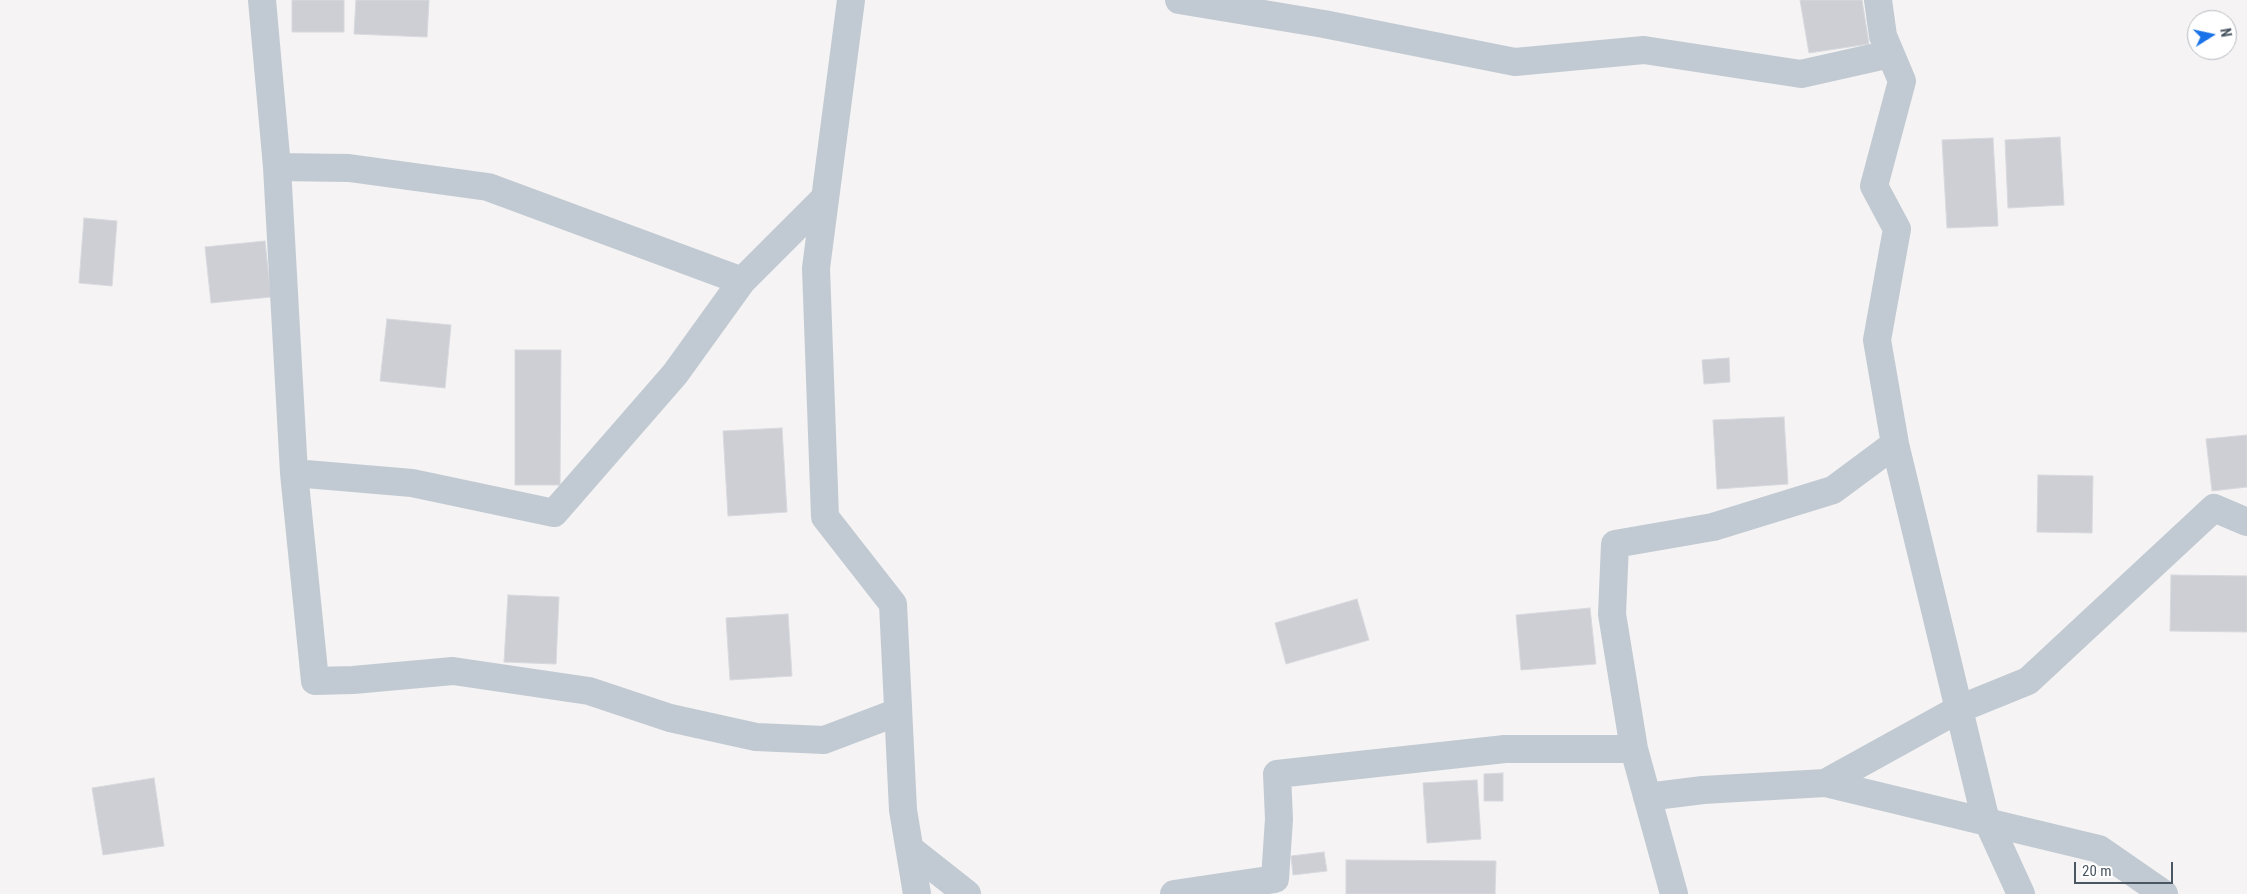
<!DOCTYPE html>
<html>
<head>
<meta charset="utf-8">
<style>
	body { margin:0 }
	#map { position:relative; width:2247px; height:894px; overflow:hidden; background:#f5f3f3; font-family:"Roboto Condensed",sans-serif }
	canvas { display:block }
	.north { position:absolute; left:2187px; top:10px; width:50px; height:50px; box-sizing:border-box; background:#fff; border:1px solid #b7bbc0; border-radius:50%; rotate:80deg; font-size:14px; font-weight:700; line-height:20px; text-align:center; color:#4a5661 }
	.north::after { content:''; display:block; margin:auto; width:18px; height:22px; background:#1a73e8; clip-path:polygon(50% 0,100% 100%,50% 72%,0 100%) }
	.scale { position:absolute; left:2074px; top:862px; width:99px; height:22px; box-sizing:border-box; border:2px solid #4a5661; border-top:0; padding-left:6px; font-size:15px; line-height:18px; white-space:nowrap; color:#4a5661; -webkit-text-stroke:4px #fff; paint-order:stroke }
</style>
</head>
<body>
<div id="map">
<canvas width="2247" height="894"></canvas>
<div class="north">N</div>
<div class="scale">20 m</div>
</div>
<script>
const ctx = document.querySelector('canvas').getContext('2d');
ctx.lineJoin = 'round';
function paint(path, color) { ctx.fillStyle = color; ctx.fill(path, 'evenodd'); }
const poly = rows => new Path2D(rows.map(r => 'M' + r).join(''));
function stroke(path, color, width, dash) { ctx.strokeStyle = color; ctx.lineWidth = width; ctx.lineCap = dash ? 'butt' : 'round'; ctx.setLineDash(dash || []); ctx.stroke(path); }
const building = poly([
	[292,0,344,0,344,32,292,32,292,0],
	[356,0,429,0,427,37,354,34,356,0],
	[1800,0,1862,0,1869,44,1809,53,1800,0],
	[2060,137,2064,205,2008,208,2005,140,2060,137],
	[1993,138,1998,226,1947,228,1942,140,1993,138],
	[84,218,117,221,112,286,79,283,84,218],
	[265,241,271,297,211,303,205,247,265,241],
	[387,319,451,325,445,388,380,381,387,319],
	[515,350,561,350,560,485,515,485,515,350],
	[1729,358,1730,382,1704,384,1702,360,1729,358],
	[1784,417,1788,484,1717,489,1713,420,1784,417],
	[782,428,787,512,728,516,723,431,782,428],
	[2247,435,2247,487,2212,491,2206,439,2247,435],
	[2038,475,2093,476,2092,533,2037,532,2038,475],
	[2171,575,2247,576,2247,632,2170,631,2171,575],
	[508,595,559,597,556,664,504,662,508,595],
	[1357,599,1369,640,1286,664,1275,623,1357,599],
	[1590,608,1596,664,1521,670,1516,615,1590,608],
	[788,614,792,676,730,680,726,618,788,614],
	[1503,773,1503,801,1484,801,1484,774,1503,773],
	[154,778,164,846,103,855,92,788,154,778],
	[1477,780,1481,839,1427,843,1423,783,1477,780],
	[1324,852,1327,871,1293,875,1291,856,1324,852],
	[1346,860,1496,861,1495,894,1346,894,1346,860]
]);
paint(building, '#cdcfd5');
stroke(building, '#d7d9de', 1);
stroke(poly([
	[262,0,277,167,294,473,412,483,554,513,675,374,742,281],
	[851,0,816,268,825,517,893,604,903,810,917,894],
	[1179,0,1324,24,1515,62,1644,50,1801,74,1890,54],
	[1878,0,1883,36,1902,81,1874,186,1897,229,1877,340,1895,444,1984,813,2021,894],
	[277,167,349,168,488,187,742,281,824,199],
	[294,473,315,681,353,680,453,671,589,691,670,718,756,737,824,740,898,712],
	[1825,783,2099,849,2164,894],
	[1647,797,1703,790,1825,783,1959,709,2028,681,2214,508,2247,522],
	[910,849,967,894],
	[1174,894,1275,879,1279,819,1277,774,1505,749,1634,749],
	[1674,894,1634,749,1612,614,1615,544,1713,527,1833,490,1895,444]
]), '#c1cad2', 28);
</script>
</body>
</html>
